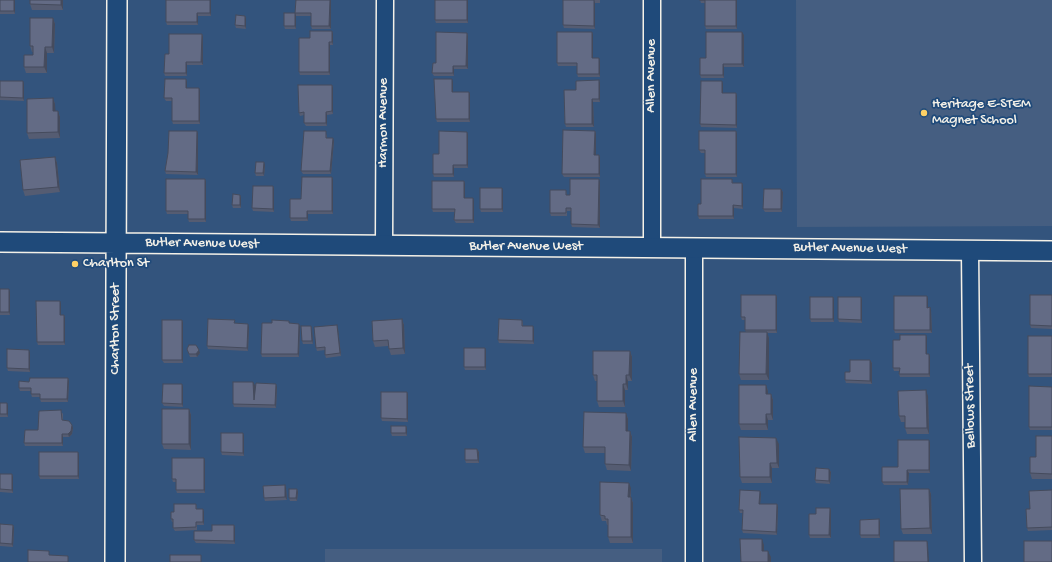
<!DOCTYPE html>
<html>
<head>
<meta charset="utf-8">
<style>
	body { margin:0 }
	canvas { display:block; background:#33547d }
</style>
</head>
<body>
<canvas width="1052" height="562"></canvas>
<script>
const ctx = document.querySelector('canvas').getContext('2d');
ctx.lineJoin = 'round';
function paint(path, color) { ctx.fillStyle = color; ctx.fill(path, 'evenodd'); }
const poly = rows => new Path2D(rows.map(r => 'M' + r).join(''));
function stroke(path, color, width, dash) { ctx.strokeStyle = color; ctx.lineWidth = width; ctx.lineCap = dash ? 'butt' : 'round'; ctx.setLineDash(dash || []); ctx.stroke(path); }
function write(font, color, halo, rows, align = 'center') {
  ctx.font = font + ' "Gochi Hand",sans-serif'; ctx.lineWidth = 3.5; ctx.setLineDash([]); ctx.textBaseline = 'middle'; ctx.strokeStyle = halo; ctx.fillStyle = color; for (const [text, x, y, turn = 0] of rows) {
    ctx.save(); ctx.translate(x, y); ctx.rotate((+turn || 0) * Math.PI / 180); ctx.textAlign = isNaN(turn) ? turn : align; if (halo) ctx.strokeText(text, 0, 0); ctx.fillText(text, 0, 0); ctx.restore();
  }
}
paint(poly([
	[796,0,1052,0,1052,226,797,227],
	[325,549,662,549,662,562,325,562]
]), '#455e81');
const minor = poly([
	[384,246,385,0],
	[652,248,652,0],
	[970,251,973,562],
	[694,562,694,248]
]);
const tertiary = poly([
	[0,242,1052,251],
	[115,562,117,0]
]);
stroke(minor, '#f4f1e8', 19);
stroke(tertiary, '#f4f1e8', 22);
stroke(minor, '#1f4a7a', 16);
stroke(tertiary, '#1f4a7a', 19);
paint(poly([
	[0,0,15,0,15,14,0,14],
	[63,0,63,10,32,10,30,4],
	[166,0,211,0,211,16,198,16,198,25,167,25,166,22],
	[296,0,331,0,331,29,312,29,311,26,311,16,296,16,295,13],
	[435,0,468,0,468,23,436,23,435,20],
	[563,0,600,0,600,3,595,3,595,29,564,28,563,25],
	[700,0,737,0,737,29,706,29,705,26,705,3,701,3],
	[295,13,296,16,296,29,285,29,284,26],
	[245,16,246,19,246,29,236,28,235,25],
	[53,18,55,24,54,53,47,53,47,73,26,73,24,67,33,55,33,52,32,52,30,46],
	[332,31,333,34,333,45,330,45,330,75,300,75,299,72,310,38],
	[592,32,593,35,593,58,600,61,600,77,578,77,577,74,577,66,558,66,557,63],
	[467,33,468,36,468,69,454,69,454,76,434,76,432,73,436,63],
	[202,34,203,37,203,65,187,65,187,76,165,76,164,73,169,54],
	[744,35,744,67,724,67,724,78,701,78,700,75,706,58],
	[186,79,187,82,187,88,200,91,200,124,173,124,172,121,172,101,166,101,164,98],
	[599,80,600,83,600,102,593,102,594,127,566,127,565,124,576,90],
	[0,81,24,84,24,101,0,100],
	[453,82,453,92,470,94,470,122,437,122,436,119],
	[723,84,723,93,736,93,737,96,737,128,701,127,700,124],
	[332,85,333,88,333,114,327,115,327,126,306,126,304,123,304,115,300,116,299,113],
	[53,98,55,104,55,111,58,111,60,117,60,138,29,139,27,133],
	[595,131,596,134,596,155,599,155,600,158,600,177,564,177,562,174],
	[736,131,737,134,737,177,706,177,705,174,705,153,701,153,699,150],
	[198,134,198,175,166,174,165,171],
	[327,134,327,138,334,141,331,174,303,174,301,171],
	[468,135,468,168,454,168,454,177,434,177,433,174,439,154],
	[55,157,57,163,60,192,25,196,23,190],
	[265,165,264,176,256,176,255,173],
	[332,177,333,180,333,214,308,214,308,221,291,221,290,218,301,199],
	[205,179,206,182,206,222,189,222,188,219,188,214,167,214,166,211],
	[732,179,733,183,742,183,743,186,743,209,734,208,734,219,699,219,698,216,701,204],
	[464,181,465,184,465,198,474,201,474,223,456,223,454,220,455,212,433,212,432,209],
	[600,182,600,228,572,227,571,224,571,211,567,211,567,216,551,216,550,213,566,190,567,195,570,195],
	[273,186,274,189,274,212,253,211,252,208],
	[781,189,783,192,782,212,765,212,763,209],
	[503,191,503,212,481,212,480,209],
	[240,195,241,198,241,208,233,208,232,205],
	[0,289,10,292,10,315,0,315],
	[776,295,777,298,777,333,767,333,769,338,769,380,741,380,739,374,746,332,745,330,745,320,742,320,741,317],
	[1052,295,1052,329,1031,328,1030,325],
	[833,297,834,300,834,322,811,322,810,319],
	[861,297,862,300,862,323,839,322,838,319],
	[928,299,928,308,931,310,932,333,895,333,894,330],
	[61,304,61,315,64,315,65,318,65,345,38,345,37,342],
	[402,319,404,325,405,354,391,355,388,346,375,347,373,341],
	[182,320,183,323,183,363,164,363,162,360],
	[522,320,523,323,523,326,534,330,534,344,499,343,498,340],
	[290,323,299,324,300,327,299,357,262,357,261,354],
	[311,326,312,329,313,344,303,344,302,341],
	[249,327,248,351,208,349,207,346],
	[338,328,341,356,326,358,325,355,325,350,317,351,316,348],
	[926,335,927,338,927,354,930,357,930,377,900,377,899,374,899,371,894,371,893,368,900,340],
	[1052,336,1052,377,1029,377,1028,374],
	[187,349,200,353,197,357,190,357],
	[486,351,486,370,465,370,464,367],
	[630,351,632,357,632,381,628,381,628,390,625,390,625,407,599,407,597,401,597,381,595,381,593,375],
	[30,353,30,372,8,371,7,368],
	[870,360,872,363,872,384,846,383,845,380,850,372],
	[68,378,69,381,68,402,41,402,40,399,40,397,32,397,31,394,31,391,20,391,19,388,29,382],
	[255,385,255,394,277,387,276,408,234,407,233,404],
	[766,385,768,391,768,394,771,394,773,400,773,420,768,420,768,430,741,430,739,424],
	[183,387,183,407,164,406,162,403],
	[1052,387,1052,430,1030,430,1029,427],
	[408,395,408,422,382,421,381,418],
	[928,396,929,434,907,434,905,428,905,422,901,422,899,416],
	[0,403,8,406,8,417,0,417],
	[189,409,191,415,191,450,164,449,162,444],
	[63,413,63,420,73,428,72,434,69,437,63,437,63,446,25,446,24,443,38,430],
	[626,413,628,419,628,431,630,431,632,437,631,471,607,470,605,464,605,453,585,453,583,447],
	[406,426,407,429,407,436,392,436,391,433],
	[244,436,244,456,222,455,221,452],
	[1052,436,1052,479,1032,479,1030,473,1036,457],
	[930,443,930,473,909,473,908,485,884,485,882,482,898,467],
	[779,444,779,468,772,468,772,483,742,483,740,477],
	[477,449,479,452,479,463,466,463,465,460],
	[79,455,79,479,40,479,39,476],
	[205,461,205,493,177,493,176,490,176,482,173,482,172,479],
	[829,469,831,472,830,484,816,483,815,480],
	[0,474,12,474,13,477,13,493,0,492],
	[285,485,286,488,287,500,265,501,264,498],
	[631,488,631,497,633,503,633,543,610,543,608,537,608,525,607,525,606,521,602,521,600,515],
	[297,489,298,492,297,501,290,501,289,498],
	[929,489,931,494,932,534,903,534,901,529],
	[1052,490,1052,530,1028,531,1027,528,1030,509],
	[761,494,760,504,777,504,778,507,777,535,743,533,742,530,743,513,740,513,739,510],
	[196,504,197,509,203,509,204,512,204,525,197,525,197,530,175,531,173,528,173,522,172,522,171,519,174,512],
	[830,508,831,511,831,538,810,538,809,535,816,514],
	[880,522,880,538,861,538,860,535],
	[0,524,13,525,14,528,13,547,0,546],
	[234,525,235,528,235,544,196,543,194,540,212,531]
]), '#555c72');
paint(poly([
	[14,0,15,0,15,14,14,11],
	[61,0,63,0,63,10,61,5],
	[210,0,211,0,211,16,210,13],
	[330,0,331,0,331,29,329,26],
	[467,0,468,0,468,23,467,20],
	[594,0,595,3,595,29,594,26],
	[736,0,737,0,737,29,736,26],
	[197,13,198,16,198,25,197,22],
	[295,13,296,16,296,29,295,26],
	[245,16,246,19,246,29,245,26],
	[53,18,55,24,54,53,52,47],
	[332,31,333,34,333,45,332,42],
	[592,32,593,35,593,61,592,58],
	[742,32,744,35,744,67,742,64],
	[467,33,468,36,468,69,466,66],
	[202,34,203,37,203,65,201,62],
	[329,42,330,45,330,75,329,72],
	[45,47,47,53,47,73,44,67],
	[599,58,600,61,600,77,599,74],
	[186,62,187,65,187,76,186,73],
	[723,64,724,67,724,78,723,75],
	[453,66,454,69,454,76,453,73],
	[186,79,187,82,187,91,186,88],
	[452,79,453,82,453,94,452,92],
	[599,80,600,83,600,102,599,99],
	[23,81,24,84,24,101,23,98],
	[722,81,723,84,723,96,722,93],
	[332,85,333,88,333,114,332,111],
	[199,88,200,91,200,124,199,121],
	[469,92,470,94,470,122,469,119],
	[736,93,737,96,737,128,736,125],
	[53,98,55,104,56,117,53,111],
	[592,99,593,102,594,127,592,124],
	[58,111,60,117,60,138,58,132],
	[326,112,327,115,327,126,326,123],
	[197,131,198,134,198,175,196,172],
	[595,131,596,134,596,158,594,155],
	[736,131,737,134,737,177,736,174],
	[467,132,468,135,468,168,467,165],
	[333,138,334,141,331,174,330,171],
	[599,155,600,158,600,177,599,174],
	[55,157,57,163,60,192,58,187],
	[264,162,265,165,264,176,263,173],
	[453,165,454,168,454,177,453,174],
	[332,177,333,180,333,214,332,211],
	[205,179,206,182,206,222,205,219],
	[599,179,600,182,600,228,598,225],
	[464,181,465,184,465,201,464,198],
	[742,183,743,186,743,209,742,206],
	[273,186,274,189,274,212,273,209],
	[502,188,503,191,503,212,502,209],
	[781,189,783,192,782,212,781,209],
	[240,195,241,198,241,208,240,205],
	[473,198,474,201,474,223,473,220],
	[733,205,734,208,734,219,733,216],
	[307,211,308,214,308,221,307,218],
	[9,289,10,292,10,315,9,312],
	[776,295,777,298,777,333,776,330],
	[927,296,928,299,928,311,927,308],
	[833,297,834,300,834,322,833,319],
	[861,297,862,300,862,323,861,320],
	[60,301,61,304,61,318,60,315],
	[930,307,931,310,932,333,930,330],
	[64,315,65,318,65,345,64,342],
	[402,319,404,325,405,354,403,348],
	[182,320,183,323,183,363,182,360],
	[248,324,249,327,248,351,247,348],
	[299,324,300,327,299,357,298,354],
	[337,325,338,328,341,356,340,353],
	[311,326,312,329,313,344,312,341],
	[533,326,534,330,534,344,533,341],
	[767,332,769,338,769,380,766,374],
	[926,335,927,338,927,357,926,354],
	[485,348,486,351,486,370,485,367],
	[29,350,30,353,30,372,29,369],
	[199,350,200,353,197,357,196,354],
	[630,351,632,357,632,381,629,375],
	[929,354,930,357,930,377,929,374],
	[870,360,872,363,872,384,870,381],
	[626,375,628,381,628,390,626,384],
	[68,378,69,381,68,402,67,399],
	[253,382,255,385,255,403,254,400],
	[182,384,183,387,183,407,182,404],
	[276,384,277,387,276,408,275,405],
	[623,384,625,390,625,407,623,401],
	[766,385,768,391,768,400,766,394],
	[926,390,928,396,929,434,927,428],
	[407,392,408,395,408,422,407,419],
	[771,394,773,400,773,420,771,414],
	[7,403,8,406,8,417,7,414],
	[189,409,191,415,191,450,189,444],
	[626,413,628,419,628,437,626,431],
	[766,414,768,420,768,430,766,424],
	[72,425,73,428,72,434,69,437,68,434],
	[406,426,407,429,407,436,406,433],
	[630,431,632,437,631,471,629,465],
	[243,433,244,436,244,456,243,453],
	[62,434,63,437,63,446,62,443],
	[776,438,779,444,779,468,777,463],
	[929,440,930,443,930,473,929,470],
	[477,449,479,452,479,463,478,460],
	[78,452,79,455,79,479,78,476],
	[204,458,205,461,205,493,204,490],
	[770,463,772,468,772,483,770,477],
	[829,469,831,472,830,484,829,481],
	[907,470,909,473,908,485,907,482],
	[12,474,13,477,13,493,12,490],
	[629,483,631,488,630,503,628,497],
	[285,485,286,488,287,500,285,497],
	[297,489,298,492,297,501,296,498],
	[929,489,931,494,932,534,930,528],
	[760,491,761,494,760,507,759,504],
	[631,497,633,503,633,543,631,537],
	[777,504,778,507,777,535,776,532],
	[830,508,831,511,831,538,829,535],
	[203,509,204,512,204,525,203,522],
	[879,519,880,522,880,538,879,535],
	[13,525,14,528,13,547,12,544],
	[234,525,235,528,235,544,234,541],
	[762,539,764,545,764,557,762,551],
	[927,541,928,544,929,562,928,562],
	[768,551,771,557,771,562,768,562]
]), '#454b5d');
const building = poly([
	[0,0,14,0,14,11,0,11,0,0],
	[30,0,61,0,61,5,30,4,30,0],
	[166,0,210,0,210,13,197,13,197,22,166,22,166,0],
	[296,0,330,0,329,26,311,26,311,13,295,13,296,0],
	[435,0,467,0,467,20,435,20,435,0],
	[563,0,594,0,594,26,563,25,563,0],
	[700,0,736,0,736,26,705,26,705,0,700,0],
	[284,13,295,13,295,26,284,26,284,13],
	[236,15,245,16,245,26,235,25,236,15],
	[30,18,53,18,52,47,45,47,44,67,24,67,24,55,33,55,33,46,30,46,30,18],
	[310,31,332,31,332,42,329,42,329,72,299,72,299,38,310,38,310,31],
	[436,32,467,33,466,66,453,66,453,73,432,73,433,63,436,63,436,32],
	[557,32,592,32,592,58,599,58,599,74,577,74,577,63,557,63,557,32],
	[706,32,742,32,742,64,723,64,723,75,700,75,700,58,706,58,706,32],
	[169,34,202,34,201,62,186,62,186,73,164,73,165,54,169,54,169,34],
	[165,79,186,79,186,88,199,88,199,121,172,121,172,98,164,98,165,79],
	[434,79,452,79,452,92,469,92,469,119,436,119,434,79],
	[599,80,599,99,592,99,592,124,565,124,564,90,576,90,576,81,599,80],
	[0,81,23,81,23,98,0,97,0,81],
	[701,81,722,81,722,93,736,93,736,125,700,124,701,81],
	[298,85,332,85,332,111,326,112,326,123,304,123,304,112,299,113,298,85],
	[53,98,53,111,58,111,58,132,27,133,27,99,53,98],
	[563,130,595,131,594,155,599,155,599,174,562,174,563,130],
	[169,131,197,131,196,172,165,171,168,153,169,131],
	[304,131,326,131,326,138,333,138,330,171,301,171,304,131],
	[439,131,467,132,467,165,453,165,453,174,433,174,433,154,439,154,439,131],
	[699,131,736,131,736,174,705,174,705,150,699,150,699,131],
	[55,157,58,187,23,190,20,160,55,157],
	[256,162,264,162,263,173,255,173,256,162],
	[302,177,332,177,332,211,307,211,307,218,290,218,290,199,301,199,302,177],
	[166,179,205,179,205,219,188,219,188,211,166,211,166,179],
	[570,179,599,179,598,225,571,224,571,208,566,208,566,213,550,213,550,190,566,190,566,195,570,195,570,179],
	[701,179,732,179,732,183,742,183,742,206,733,205,733,216,698,216,698,204,701,204,701,179],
	[432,181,464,181,464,198,473,198,473,220,454,220,455,209,432,209,432,181],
	[253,186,273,186,273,209,252,208,253,186],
	[480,188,502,188,502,209,480,209,480,188],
	[764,189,781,189,781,209,763,209,764,189],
	[233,194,240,195,240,205,232,205,233,194],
	[0,289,9,289,9,312,0,312,0,289],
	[741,295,776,295,776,330,745,330,745,317,741,317,741,295],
	[1030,295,1052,295,1052,326,1030,325,1030,295],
	[894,296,927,296,927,308,930,307,930,330,894,330,894,296],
	[810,297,833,297,833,319,810,319,810,297],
	[838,297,861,297,861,320,838,319,838,297],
	[36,301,60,301,60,315,64,315,64,342,37,342,36,301],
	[208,319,235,320,234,323,248,324,247,348,207,346,208,319],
	[402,319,403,348,389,349,388,340,373,341,372,321,402,319],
	[499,319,522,320,522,326,533,326,533,341,498,340,499,319],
	[162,320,182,320,182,360,162,360,162,320],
	[272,320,289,321,289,323,299,324,298,354,261,354,262,323,272,323,272,320],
	[337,325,340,353,325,355,325,347,316,348,314,327,337,325],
	[301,326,311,326,312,341,302,341,301,326],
	[740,332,767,332,766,374,739,374,740,332],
	[900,335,926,335,926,354,929,354,929,374,899,374,900,368,893,368,893,340,900,340,900,335],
	[1028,336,1052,336,1052,374,1028,374,1028,336],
	[189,345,196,345,199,350,196,354,189,354,187,349,189,345],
	[464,348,485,348,485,367,464,367,464,348],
	[7,349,29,350,29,369,7,368,7,349],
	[593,351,630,351,629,375,626,375,626,384,623,384,623,401,597,401,597,375,593,375,593,351],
	[850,360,870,360,870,381,845,380,845,372,850,372,850,360],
	[30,378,68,378,67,399,40,399,40,394,31,394,31,388,19,388,19,381,29,382,30,378],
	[233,382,253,382,254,400,256,383,276,384,275,405,233,404,233,382],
	[163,384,182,384,182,404,162,403,163,384],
	[739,385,766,385,766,394,771,394,771,414,766,414,766,424,739,424,739,385],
	[1029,386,1052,387,1052,427,1029,427,1029,386],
	[926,390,927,428,905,428,905,416,899,416,898,391,926,390],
	[381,392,407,392,407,419,381,418,381,392],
	[0,403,7,403,7,414,0,414,0,403],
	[162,409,189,409,189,444,162,444,162,409],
	[61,410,62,420,69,421,72,425,71,431,68,434,62,434,62,443,24,443,25,430,38,430,39,411,61,410],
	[584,412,626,413,626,431,630,431,629,465,605,464,605,447,583,447,584,412],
	[391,426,406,426,406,433,391,433,391,426],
	[221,433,243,433,243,453,221,452,221,433],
	[1036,436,1052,436,1052,474,1030,473,1030,457,1036,457,1036,436],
	[739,437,776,438,777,463,770,463,770,477,740,477,739,437],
	[898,440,929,440,929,470,907,470,907,482,882,482,882,467,898,467,898,440],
	[465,449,477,449,478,460,465,460,465,449],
	[39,452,78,452,78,476,39,476,39,452],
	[172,458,204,458,204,490,176,490,176,479,172,479,172,458],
	[816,468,829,469,829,481,815,480,816,468],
	[0,474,12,474,12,490,0,489,0,474],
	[600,482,629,483,628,497,631,497,631,537,608,537,608,519,605,519,605,516,600,515,600,482],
	[285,485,285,497,264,498,263,486,285,485],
	[289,489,297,489,296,498,289,498,289,489],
	[900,489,929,489,930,528,901,529,900,489],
	[740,490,760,491,759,504,777,504,776,532,742,530,743,510,739,510,740,490],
	[1052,490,1052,527,1027,528,1026,509,1030,509,1029,491,1052,490],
	[174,504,196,504,196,509,203,509,203,522,196,522,196,527,173,528,173,519,171,519,171,512,174,512,174,504],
	[816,508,830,508,829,535,809,535,809,514,816,514,816,508],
	[879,519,879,535,860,535,860,520,879,519],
	[0,524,13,525,12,544,0,543,0,524],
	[212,525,234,525,234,541,194,540,194,531,212,531,212,525],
	[740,539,762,539,762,551,768,551,768,562,741,562,740,539],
	[894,541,927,541,928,562,894,562,894,541],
	[1024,541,1052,541,1052,562,1024,562,1024,541],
	[28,550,49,551,49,555,68,556,68,562,28,562,28,550],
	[170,555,201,555,201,562,170,562,170,555]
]);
paint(building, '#636b85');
stroke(building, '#454b5d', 1);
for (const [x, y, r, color] of [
	[924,113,4,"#ffd166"],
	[75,264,4,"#ffd166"]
]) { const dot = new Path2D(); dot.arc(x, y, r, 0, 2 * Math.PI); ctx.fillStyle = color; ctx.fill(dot); stroke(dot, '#1f4a7a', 1.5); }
write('14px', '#f4f1e8', '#1f4a7a', [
	["Allen Avenue",652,76,-90],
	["Harmon Avenue",384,123,-90],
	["Butler Avenue West",202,244,1],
	["Butler Avenue West",526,247],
	["Butler Avenue West",850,249,1],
	["Charlton Street",116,329,-90],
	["Allen Avenue",694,405,-90],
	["Bellows Street",971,406,-91]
]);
write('14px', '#f4f1e8', '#1f4a7a', [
	["Heritage E-STEM",932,105],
	["Magnet School",932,121],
	["Charlton St",83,264]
], 'left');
</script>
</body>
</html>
